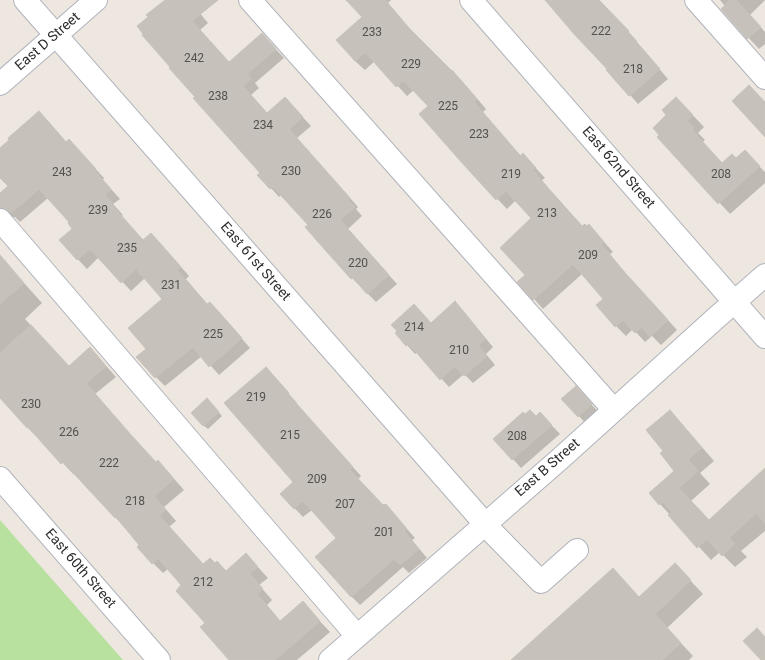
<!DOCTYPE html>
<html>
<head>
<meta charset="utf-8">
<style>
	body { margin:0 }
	canvas { display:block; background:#ede7e0 }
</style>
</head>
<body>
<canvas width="765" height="660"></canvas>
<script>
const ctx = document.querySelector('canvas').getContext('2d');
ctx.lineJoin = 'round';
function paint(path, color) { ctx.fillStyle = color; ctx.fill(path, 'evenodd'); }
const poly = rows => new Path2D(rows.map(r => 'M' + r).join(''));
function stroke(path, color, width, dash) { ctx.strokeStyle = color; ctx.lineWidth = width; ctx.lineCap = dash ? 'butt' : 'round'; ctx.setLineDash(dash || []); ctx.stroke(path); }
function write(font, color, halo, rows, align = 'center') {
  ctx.font = font + ' Roboto,sans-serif'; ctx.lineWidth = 3.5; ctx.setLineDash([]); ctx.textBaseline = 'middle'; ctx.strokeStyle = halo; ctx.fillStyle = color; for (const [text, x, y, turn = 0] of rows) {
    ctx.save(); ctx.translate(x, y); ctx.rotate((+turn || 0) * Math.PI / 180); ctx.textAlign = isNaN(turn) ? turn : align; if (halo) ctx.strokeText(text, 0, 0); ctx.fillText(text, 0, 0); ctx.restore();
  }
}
paint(poly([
	[0,520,123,660,0,660]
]), '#b8e1a0');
paint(poly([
	[167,0,189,0,208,23,200,30,229,63,262,34,284,58,255,83,259,88,251,95,268,114,285,98,311,126,297,138,358,207,356,209,362,216,348,229,397,284,376,302,352,278,309,225,281,195,279,197,271,188,262,173,172,67,149,17],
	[348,0,391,0,388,3,412,31,411,32,462,81,486,109,483,112,521,156,532,164,545,178,542,180,550,190,583,227,589,226,598,235,613,252,610,254,628,276,677,330,661,345,652,336,645,342,633,329,626,336,616,326,604,299,582,274,543,309,534,299,527,275,533,218,516,200,507,209,463,163,430,106,414,90,407,96,375,61,365,70,355,61,363,17],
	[547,0,580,0,612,14,637,41,636,42,668,79,638,104],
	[720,0,765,0,750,15,765,32,765,44,759,49,722,9,725,6],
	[687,109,704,127,698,133,705,140,703,142,723,164,736,159,756,163,765,172,765,183,730,214,659,137],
	[48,121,67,143,78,150,104,178,103,180,120,199,113,204,123,215,121,216,144,241,160,243,189,276,186,279,208,305,210,303,219,312,250,348,219,375,202,356,165,386,156,377,148,349,163,299,145,278,131,291,99,257,87,269,60,240,74,229,70,222,48,198,20,222,15,217,10,217,0,207,0,194,9,186,0,176,0,149],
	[7,264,42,303,25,319,69,367,100,359,116,377,95,394,142,447,156,463,168,472,184,490,164,507,176,521,169,527,204,565,216,564,226,572,256,565,268,578,259,585,272,600,267,605,281,622,303,603,330,632,297,660,229,660,182,585,168,569,163,573,153,563,141,545,74,473,73,474,39,437,38,438,28,428,0,395,0,270],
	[455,302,493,347,486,354,495,365,473,383,464,374,449,387,417,352,415,354,396,333,431,324],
	[274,377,297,403,296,404,361,476,358,479,384,506,386,505,394,514,415,538,412,540,427,558,409,573,403,567,360,605,351,596,338,538,312,510,303,517,281,494,294,482],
	[584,396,600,414,587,425,579,416],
	[211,403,222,416,208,429,203,425],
	[670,411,682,424,714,461,700,473,710,484,691,501,710,521,765,470,765,531,741,551,747,557,735,567,720,552,711,560,660,504,675,471,665,451],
	[540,413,560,434,521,468,495,439,536,417],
	[687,577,703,594,667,628,693,656,689,660,512,660,639,598]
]), '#0003');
const building = poly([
	[165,0,218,0,192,21,229,62,262,33,276,49,247,74,251,79,243,86,267,113,285,97,303,117,289,129,350,198,348,200,355,207,340,220,389,275,367,294,353,278,351,279,318,242,305,227,308,225,273,187,270,189,257,175,260,173,193,98,195,97,169,68,170,67,142,35,143,34,137,26,148,17,146,15,165,0],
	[346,0,385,0,403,21,402,21,452,71,452,70,477,99,474,102,520,156,523,153,536,168,533,170,540,179,582,226,585,224,587,226,589,224,604,242,601,244,618,265,668,320,650,337,642,327,635,333,623,320,615,327,596,305,603,299,573,264,533,300,517,282,525,275,500,248,531,218,506,191,496,200,463,164,419,114,428,106,404,81,396,87,365,52,355,61,336,40,362,17,346,0],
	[545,0,599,0,629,31,628,32,660,69,629,96,606,70,607,69,574,34,545,0],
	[730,0,736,0,761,27,747,39,721,9,730,0],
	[749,85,765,102,765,137,732,101,749,85],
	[676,97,693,115,687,121,694,128,692,130,722,163,732,154,736,158,745,150,760,166,718,204,657,137,659,135,653,128,666,115,662,110,676,97],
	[39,111,66,142,69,139,96,169,94,170,111,189,105,195,114,205,113,206,143,240,151,233,181,267,177,270,207,304,210,302,242,338,209,367,193,347,155,378,136,357,146,349,128,328,162,299,136,269,121,283,90,249,77,260,59,240,72,229,68,223,69,222,39,189,11,213,4,208,0,208,0,193,8,186,0,178,0,148,9,140,8,138,39,111],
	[0,255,24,283,0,304,0,255],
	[455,301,486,339,478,345,487,356,464,376,455,366,440,380,415,351,408,344,406,346,395,333,397,331,391,325,414,304,431,323,455,301],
	[31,325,69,366,90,347,106,366,86,383,131,435,156,462,158,460,174,479,154,496,166,510,159,515,203,564,210,558,215,563,217,561,226,571,246,553,258,567,250,574,263,589,257,594,280,621,303,601,320,621,275,660,229,660,200,627,205,623,176,591,181,585,158,558,152,564,137,547,139,545,116,517,115,518,63,462,61,464,28,427,27,428,0,398,0,353,31,325],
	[266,367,289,393,288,394,353,467,350,470,383,505,386,504,407,529,404,531,419,549,400,565,394,559,351,597,315,557,336,538,303,501,294,509,280,494,293,482,224,403,266,367],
	[576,386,592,404,578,417,561,399,576,386],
	[207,398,219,412,203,426,191,413,207,398],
	[530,410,536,416,540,412,552,425,512,460,493,439,523,412,525,414,530,410],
	[670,410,702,448,688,459,698,471,679,488,709,520,765,468,765,523,756,513,729,538,735,544,722,556,707,539,697,548,668,515,672,512,663,502,659,505,649,493,674,471,660,453,663,451,646,430,670,410],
	[675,563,691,580,655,614,681,643,662,660,511,660,613,568,639,597,675,563],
	[757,628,765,637,765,660,761,660,743,641,757,628]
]);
paint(building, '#c6c2bb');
stroke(building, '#c9c3b9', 1);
const minor = poly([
	[25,0,494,534,541,582,577,550],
	[250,0,614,410],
	[471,0,765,337],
	[696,0,765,78],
	[0,84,96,0],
	[0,220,357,636],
	[0,478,159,660],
	[330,660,561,458,716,318,765,275]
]);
stroke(minor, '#b0b3bc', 24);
stroke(minor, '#fff', 22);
write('12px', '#535250', null, [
	["222",601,32],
	["233",372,33],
	["242",194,59],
	["229",411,65],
	["218",633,70],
	["238",218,97],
	["225",448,107],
	["234",263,126],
	["223",479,135],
	["230",291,172],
	["243",62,173],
	["219",511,175],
	["208",721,175],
	["239",98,211],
	["213",547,214],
	["226",322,215],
	["235",127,249],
	["209",588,256],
	["220",358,264],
	["231",171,286],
	["214",414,328],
	["225",213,335],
	["210",459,351],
	["219",256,398],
	["230",31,405],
	["226",69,433],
	["215",290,436],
	["208",517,437],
	["222",109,464],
	["209",317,480],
	["218",135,502],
	["207",345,505],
	["201",384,533],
	["212",203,583]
]);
write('14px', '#2d2d2d', '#fff', [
	["East D Street",48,42,-41],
	["East 62nd Street",618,168,49],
	["East 61st Street",255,262,49],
	["East B Street",548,468,-41],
	["East 60th Street",80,569,49]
]);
</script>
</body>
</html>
